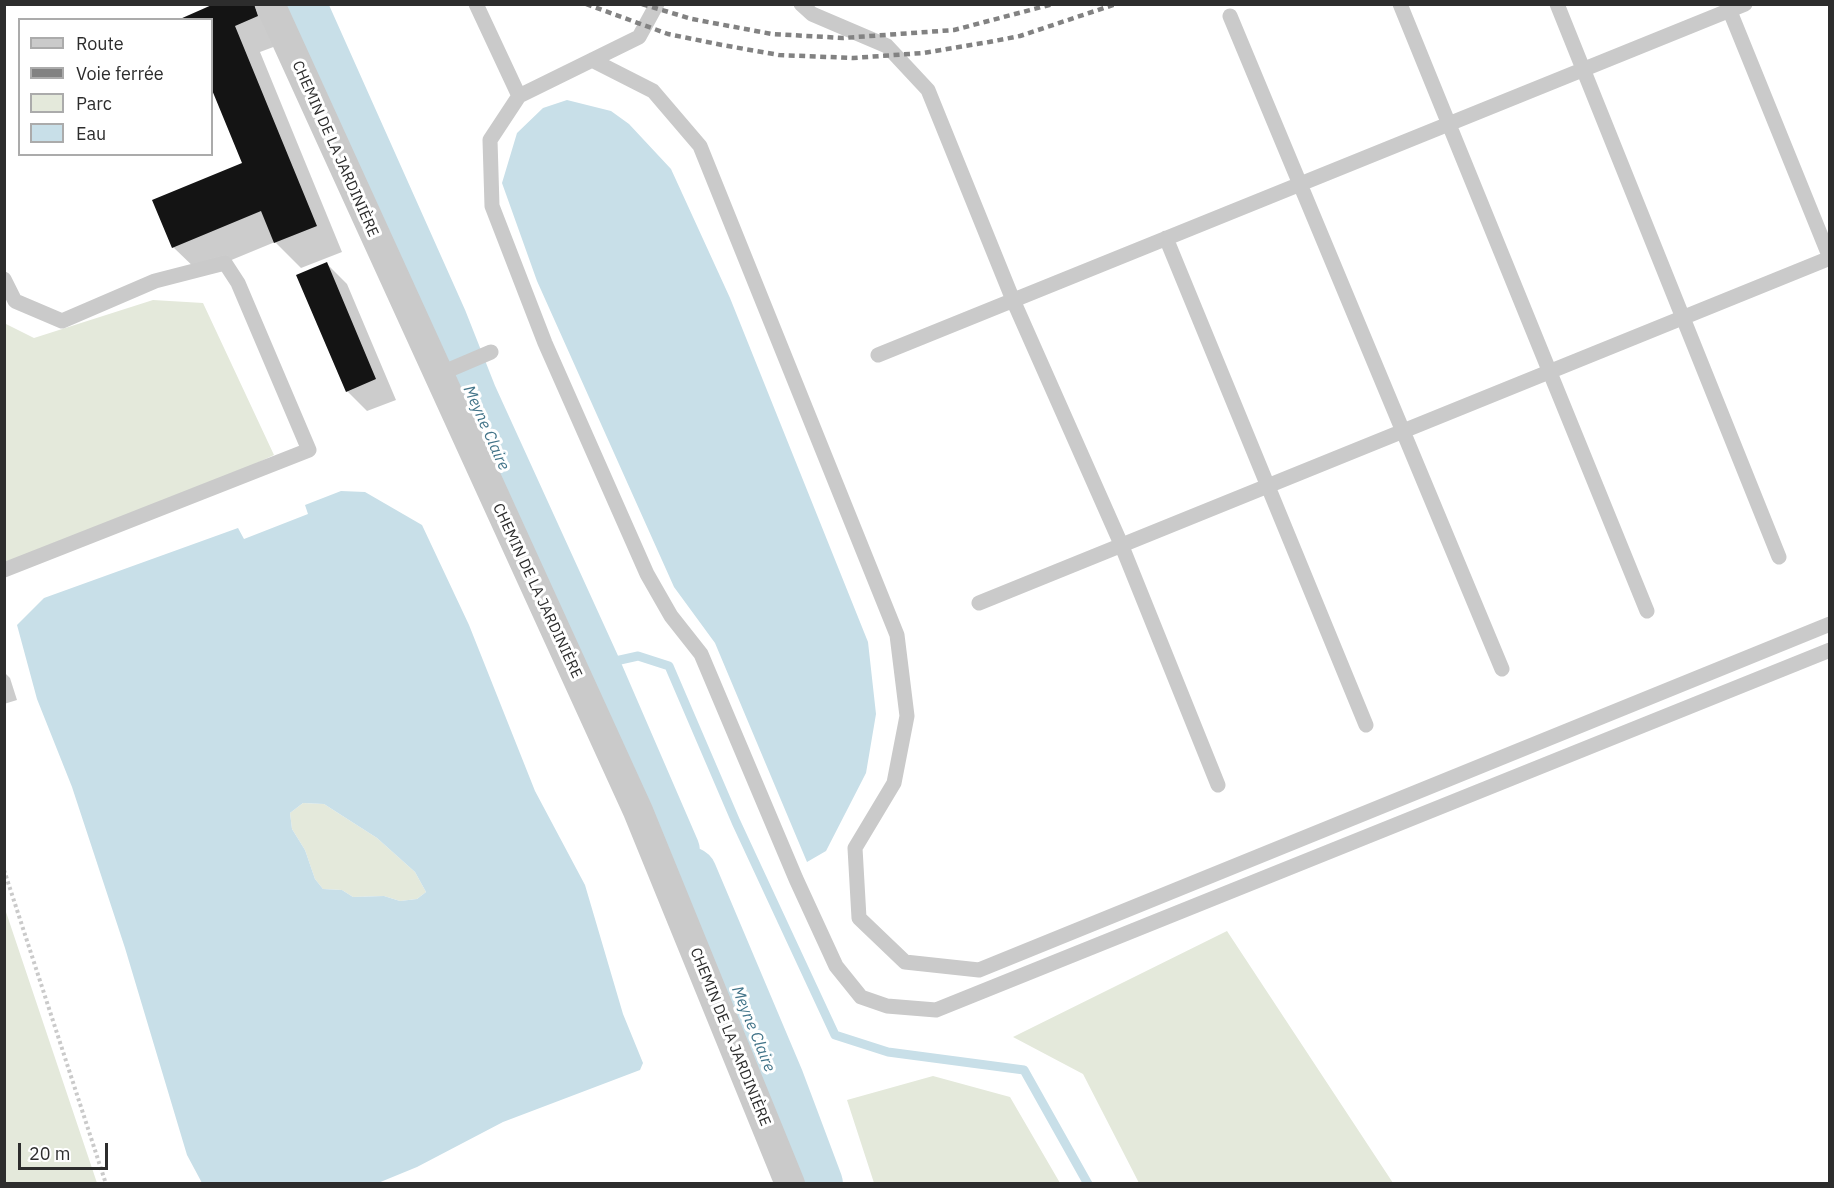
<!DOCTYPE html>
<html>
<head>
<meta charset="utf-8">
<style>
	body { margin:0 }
	#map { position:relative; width:1834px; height:1188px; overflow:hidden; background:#fff; font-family:"IBM Plex Sans",sans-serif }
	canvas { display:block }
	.frame { position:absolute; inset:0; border:6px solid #2d2d2d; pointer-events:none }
	.legend { position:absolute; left:18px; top:18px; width:195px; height:138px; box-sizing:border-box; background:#fff; border:2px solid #ababab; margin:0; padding:8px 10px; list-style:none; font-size:18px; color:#2d2d2d }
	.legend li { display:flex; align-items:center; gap:12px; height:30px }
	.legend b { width:30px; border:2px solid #ababab }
	.scale { position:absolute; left:18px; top:1143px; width:90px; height:27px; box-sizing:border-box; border:3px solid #2d2d2d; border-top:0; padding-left:8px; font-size:18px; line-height:21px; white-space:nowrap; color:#2d2d2d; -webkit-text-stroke:4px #fff; paint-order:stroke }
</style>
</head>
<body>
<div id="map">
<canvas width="1834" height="1188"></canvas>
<div class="frame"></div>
<ul class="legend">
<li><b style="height:8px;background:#cacaca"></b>Route</li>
<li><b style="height:8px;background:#828282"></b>Voie ferrée</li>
<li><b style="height:16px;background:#e4e9db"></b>Parc</li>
<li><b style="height:16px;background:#c8dfe8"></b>Eau</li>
</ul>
<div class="scale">20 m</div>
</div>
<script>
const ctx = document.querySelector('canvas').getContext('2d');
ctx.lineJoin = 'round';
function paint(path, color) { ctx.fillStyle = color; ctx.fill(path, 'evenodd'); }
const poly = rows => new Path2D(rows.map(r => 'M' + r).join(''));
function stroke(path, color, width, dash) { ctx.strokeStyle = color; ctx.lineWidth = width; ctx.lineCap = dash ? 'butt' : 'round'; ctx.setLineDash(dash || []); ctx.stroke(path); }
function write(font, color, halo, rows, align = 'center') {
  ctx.font = font + ' "IBM Plex Sans",sans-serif'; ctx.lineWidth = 6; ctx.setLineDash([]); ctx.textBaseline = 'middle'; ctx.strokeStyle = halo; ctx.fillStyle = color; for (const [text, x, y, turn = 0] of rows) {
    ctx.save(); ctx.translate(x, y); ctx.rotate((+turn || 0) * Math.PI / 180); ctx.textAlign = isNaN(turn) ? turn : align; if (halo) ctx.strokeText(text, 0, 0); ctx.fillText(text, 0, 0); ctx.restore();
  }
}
paint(poly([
	[153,300,203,303,274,455,109,532,5,565,4,323,34,338],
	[303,803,324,804,377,838,415,872,426,892,417,899,400,901,384,896,353,897,342,890,323,889,315,879,305,850,292,829,290,813],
	[5,909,97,1183,5,1183],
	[1227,931,1393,1183,1139,1183,1083,1074,1013,1037],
	[933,1076,1010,1097,1060,1183,874,1183,847,1100]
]), '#e4e9db');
paint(poly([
	[567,100,611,111,629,124,671,169,730,298,868,642,876,714,866,773,826,851,807,862,715,643,674,587,537,281,502,183,517,133,543,108],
	[341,491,365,492,422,525,469,625,535,791,585,885,623,1014,643,1063,640,1070,503,1122,417,1167,378,1183,202,1183,187,1155,125,948,72,787,37,699,17,625,44,598,238,528,244,539,308,514,305,505],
	[303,803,324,804,377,838,415,872,426,892,417,899,400,901,384,896,353,897,342,890,323,889,315,879,305,850,292,829,290,813]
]), '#c8dfe8');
paint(poly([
	[215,4,268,4,284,43,260,52,342,252,301,268,275,242,200,273,173,247,244,164,214,92,212,93,212,20,184,20],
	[327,264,347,284,396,400,367,411,347,391],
	[4,672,10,678,17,700,4,704]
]), '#0003');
stroke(poly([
	[593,666,638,656,669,666,736,822,835,1035,888,1052,1024,1070,1088,1184]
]), '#c8dfe8', 9);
stroke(poly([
	[299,4,440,320,470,396,593,666,673,851],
	[690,874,777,1080,816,1184]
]), '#c8dfe8', 54);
paint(poly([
	[214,4,254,4,258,16,235,26,317,226,274,243,261,211,172,248,152,200,242,163,212,90,212,20,180,19],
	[327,262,376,379,346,392,296,275]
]), '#141414');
stroke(poly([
	[4,870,106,1184]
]), '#cacaca', 4, [3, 3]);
stroke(poly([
	[476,4,519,96,639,37,657,4],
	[801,4,812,14,887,46,928,90,1013,300,1121,544,1218,785],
	[1400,4,1647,611],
	[1557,4,1779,557],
	[1727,4,1830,258],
	[1230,16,1502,669],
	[592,60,653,91,700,146,897,635,907,716,894,783,855,848,859,918,905,962,979,970,1830,624],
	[519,96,490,140,492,206,545,343,647,574,671,616,701,654,796,879,836,966,861,997,887,1006,936,1010,1830,650],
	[1166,238,1366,725],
	[4,279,15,301,62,321,155,281,225,263,238,283,309,450,4,570],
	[878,355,1745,4],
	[437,375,491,352],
	[979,603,1830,258]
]), '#cacaca', 15);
stroke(poly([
	[270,4,638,811,790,1184]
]), '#cacaca', 30);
stroke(poly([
	[586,4,668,34,722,45,779,55,853,58,923,53,989,42,1020,36,1116,4],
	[642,4,692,19,772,34,843,38,954,30,1053,4]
]), '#828282', 4.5, [6, 4.5]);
write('15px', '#2d2d2d', '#fff', [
	["CHEMIN DE LA JARDINIÈRE",335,149,66],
	["CHEMIN DE LA JARDINIÈRE",537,591,65],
	["CHEMIN DE LA JARDINIÈRE",730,1037,68]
]);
write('italic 16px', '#417388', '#fff', [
	["Meyne Claire",486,428,66],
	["Meyne Claire",753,1029,68]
]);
</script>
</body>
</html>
